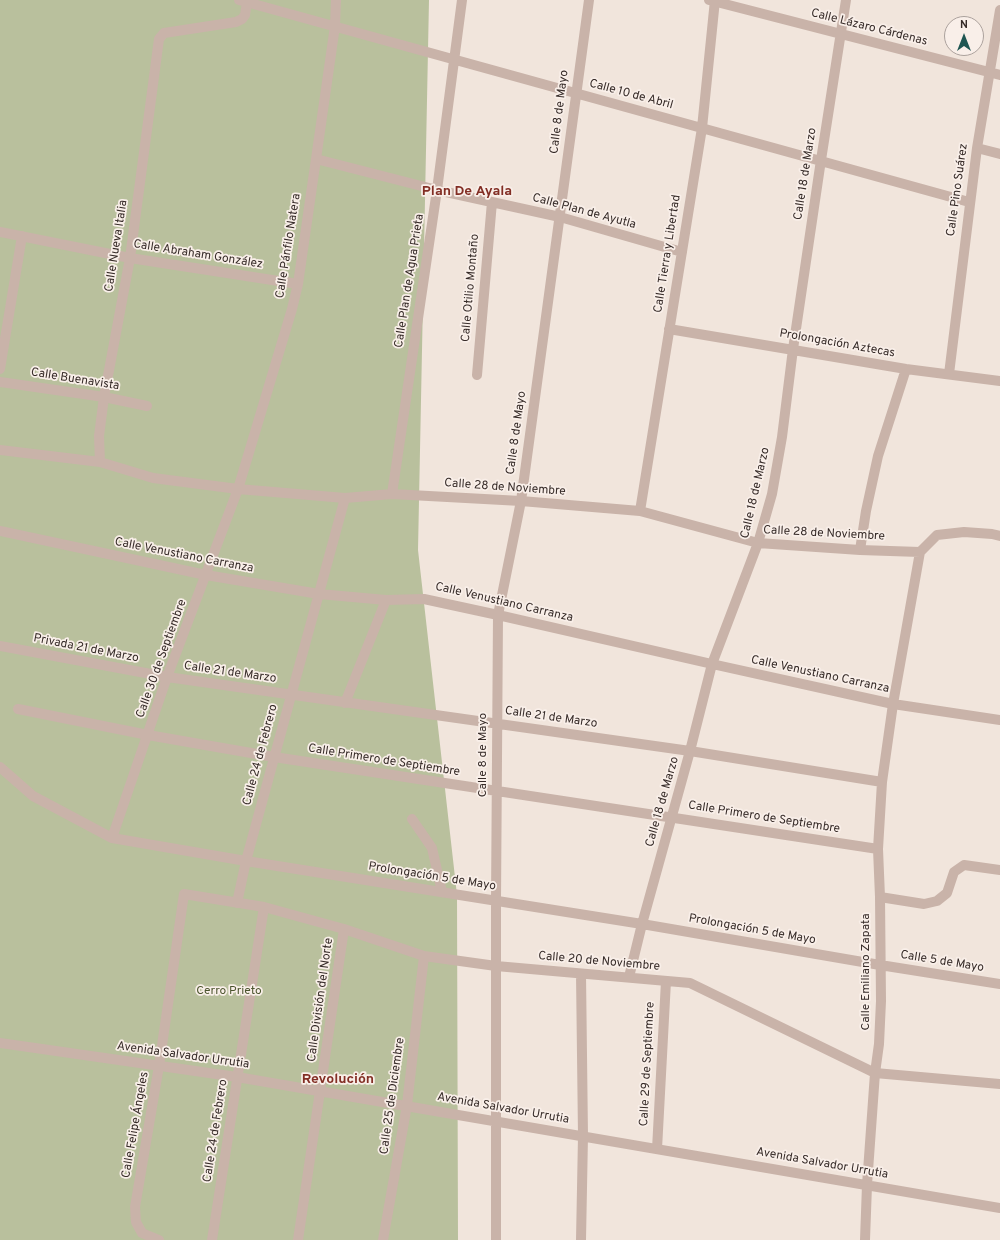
<!DOCTYPE html>
<html>
<head>
<meta charset="utf-8">
<style>
	body { margin:0 }
	#map { position:relative; width:1000px; height:1240px; overflow:hidden; background:#f1e5dc; font-family:Overpass,sans-serif }
	canvas { display:block }
	.north { position:absolute; left:944px; top:16px; width:40px; height:40px; box-sizing:border-box; background:#f9efe9; border:1px solid #aba19c; border-radius:50%; rotate:0deg; font-size:11px; font-weight:700; line-height:16px; text-align:center; color:#362b28 }
	.north::after { content:''; display:block; margin:auto; width:14px; height:18px; background:#1f5652; clip-path:polygon(50% 0,100% 100%,50% 72%,0 100%) }
</style>
</head>
<body>
<div id="map">
<canvas width="1000" height="1240"></canvas>
<div class="north">N</div>
</div>
<script>
const ctx = document.querySelector('canvas').getContext('2d');
ctx.lineJoin = 'round';
function paint(path, color) { ctx.fillStyle = color; ctx.fill(path, 'evenodd'); }
const poly = rows => new Path2D(rows.map(r => 'M' + r).join(''));
function stroke(path, color, width, dash) { ctx.strokeStyle = color; ctx.lineWidth = width; ctx.lineCap = dash ? 'butt' : 'round'; ctx.setLineDash(dash || []); ctx.stroke(path); }
function write(font, color, halo, rows, align = 'center') {
  ctx.font = font + ' Overpass,sans-serif'; ctx.lineWidth = 3.5; ctx.setLineDash([]); ctx.textBaseline = 'middle'; ctx.strokeStyle = halo; ctx.fillStyle = color; for (const [text, x, y, turn = 0] of rows) {
    ctx.save(); ctx.translate(x, y); ctx.rotate((+turn || 0) * Math.PI / 180); ctx.textAlign = isNaN(turn) ? turn : align; if (halo) ctx.strokeText(text, 0, 0); ctx.fillText(text, 0, 0); ctx.restore();
  }
}
paint(poly([
	[0,0,429,0,418,550,457,895,458,1240,0,1240]
]), '#b9c09d');
stroke(poly([
	[239,0,969,202],
	[709,0,1000,75],
	[977,148,1000,154],
	[316,159,437,190,560,217,682,252],
	[0,232,130,258,298,284],
	[669,329,906,369,1000,381],
	[0,369,22,236],
	[949,374,977,148,1000,10],
	[477,375,492,202],
	[0,382,104,397,147,406],
	[0,450,100,462,153,478,238,489,345,498,392,494,521,501,640,511,758,543,860,550,920,552,937,535,964,532,992,534,1000,536],
	[100,462,99,436,104,397,130,258,159,39,164,33,236,22,242,19,245,15,247,2],
	[392,494,437,190,462,0],
	[640,511,702,128,715,0],
	[0,531,206,575,319,594,386,600,424,599,498,615,712,664,893,704,1000,720],
	[860,550,866,511,878,456,906,369],
	[0,646,167,677,690,751,882,782],
	[345,703,386,600],
	[18,709,148,735,274,757,878,849],
	[0,767,33,796,112,838,246,861,642,924,880,965,1000,984],
	[412,819,432,848,442,892],
	[112,838,167,677,238,489,292,309,298,284,316,159,335,26,336,0],
	[880,897,924,904,937,901,947,893,954,872,964,865,1000,870],
	[237,903,246,861,345,498],
	[629,977,642,924,690,751,712,664,758,543,772,494,782,437,793,349,821,160,846,0],
	[0,1043,237,1077,1000,1208],
	[657,1149,666,981],
	[142,1233,136,1222,135,1207,159,1066,184,894,264,907,344,929,424,956,496,966,690,983,875,1073,1000,1084],
	[142,1233,159,1240],
	[212,1240,264,907],
	[298,1240,344,929],
	[383,1240,407,1105,424,956],
	[496,1240,496,901,498,615,521,501,589,0],
	[581,1240,583,1136,581,974],
	[865,1240,867,1185,875,1073,879,1044,881,1001,880,897,878,849,882,782,893,704,920,552]
]), '#c9b3a9', 10);
write('12px', '#362b28', '#f9efe9', [
	["Calle Lázaro Cárdenas",869,28,14],
	["Calle 10 de Abril",631,95,15],
	["Calle 8 de Mayo",560,112,-83],
	["Calle 18 de Marzo",806,174,-81],
	["Calle Pino Suárez",958,190,-82],
	["Calle Plan de Ayutla",584,212,15],
	["Calle Nueva Italia",117,246,-81],
	["Calle Pánfilo Natera",289,246,-81],
	["Calle Tierra y Libertad",668,254,-81],
	["Calle Abraham González",198,255,9],
	["Calle Plan de Agua Prieta",410,281,-81],
	["Calle Otilio Montaño",471,288,-85],
	["Prolongación Aztecas",837,344,10],
	["Calle Buenavista",75,380,9],
	["Calle 8 de Mayo",517,433,-82],
	["Calle 28 de Noviembre",505,488,4],
	["Calle 18 de Marzo",756,493,-77],
	["Calle 28 de Noviembre",824,534,3],
	["Calle Venustiano Carranza",184,556,11],
	["Calle Venustiano Carranza",504,603,13],
	["Privada 21 de Marzo",86,649,11],
	["Calle 30 de Septiembre",162,659,-70],
	["Calle 21 de Marzo",230,673,8],
	["Calle Venustiano Carranza",820,675,12],
	["Calle 21 de Marzo",551,718,8],
	["Calle 24 de Febrero",261,755,-75],
	["Calle 8 de Mayo",484,755,-90],
	["Calle Primero de Septiembre",384,761,9],
	["Calle 18 de Marzo",663,802,-74],
	["Calle Primero de Septiembre",764,818,9],
	["Prolongación 5 de Mayo",432,877,9],
	["Prolongación 5 de Mayo",752,930,10],
	["Calle 20 de Noviembre",599,962,5],
	["Calle 5 de Mayo",942,962,9],
	["Calle Emiliano Zapata",867,972,-90],
	["Calle División del Norte",321,1000,-82],
	["Avenida Salvador Urrutia",183,1056,8],
	["Calle 29 de Septiembre",648,1064,-87],
	["Calle 25 de Diciembre",393,1096,-82],
	["Avenida Salvador Urrutia",503,1109,10],
	["Calle Felipe Ángeles",136,1125,-80],
	["Calle 24 de Febrero",216,1131,-81],
	["Avenida Salvador Urrutia",822,1164,10]
]);
write('12px', '#4b542d', '#f9efe9', [
	["Cerro Prieto",229,992]
]);
write('bold 14px', '#822e24', '#f9efe9', [
	["Plan De Ayala",467,192],
	["Revolución",338,1080]
]);
</script>
</body>
</html>
